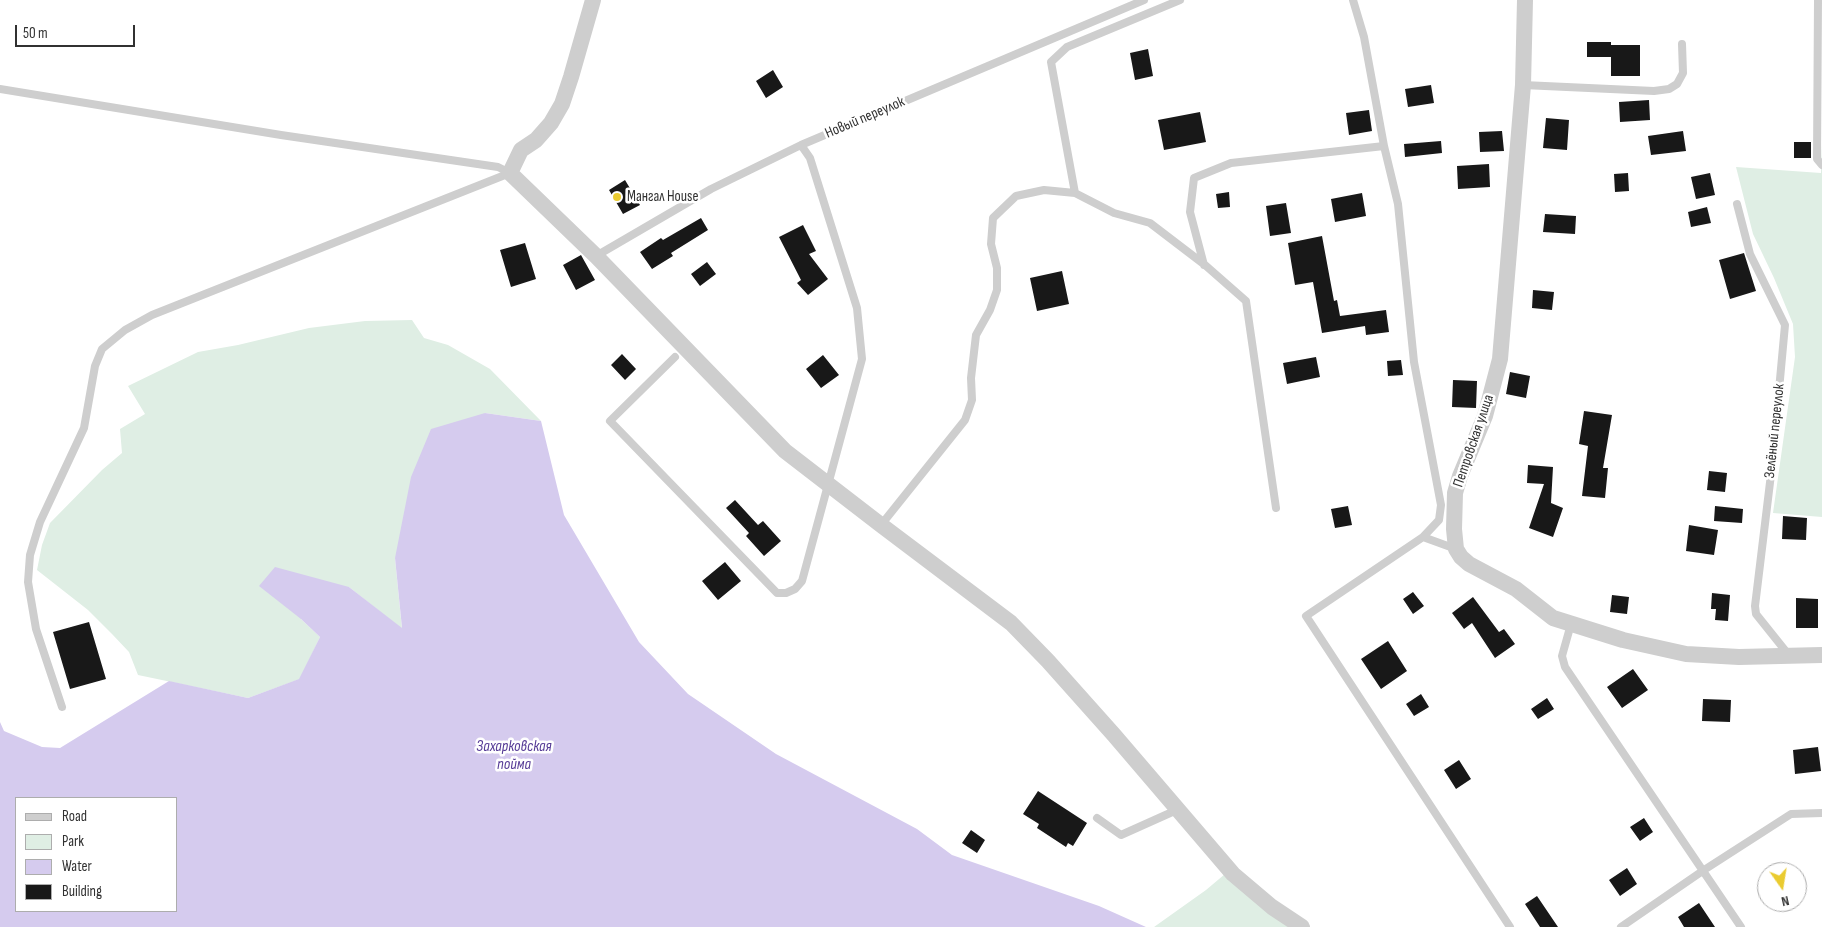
<!DOCTYPE html>
<html>
<head>
<meta charset="utf-8">
<style>
	body { margin:0 }
	#map { position:relative; width:1822px; height:927px; overflow:hidden; background:#fff; font-family:"Sofia Sans Condensed",sans-serif }
	canvas { display:block }
	.legend { position:absolute; left:15px; top:797px; width:162px; height:115px; box-sizing:border-box; background:#fff; border:1px solid #adadad; margin:0; padding:6px 9px; list-style:none; font-size:15px; color:#313131 }
	.legend li { display:flex; align-items:center; gap:10px; height:25px }
	.legend b { width:25px; border:1px solid #adadad }
	.north { position:absolute; left:1757px; top:862px; width:50px; height:50px; box-sizing:border-box; background:#fff; border:1px solid #adadad; border-radius:50%; rotate:167deg; font-size:14px; font-weight:700; line-height:20px; text-align:center; color:#313131 }
	.north::after { content:''; display:block; margin:auto; width:18px; height:22px; background:#eacb30; clip-path:polygon(50% 0,100% 100%,50% 72%,0 100%) }
	.scale { position:absolute; left:15px; top:25px; width:120px; height:22px; box-sizing:border-box; border:2px solid #313131; border-top:0; padding-left:6px; font-size:15px; line-height:18px; white-space:nowrap; color:#313131; -webkit-text-stroke:4px #fff; paint-order:stroke }
</style>
</head>
<body>
<div id="map">
<canvas width="1822" height="927"></canvas>
<ul class="legend">
<li><b style="height:6px;background:#cecece"></b>Road</li>
<li><b style="height:14px;background:#dfeee4"></b>Park</li>
<li><b style="height:14px;background:#d5cbee"></b>Water</li>
<li><b style="height:14px;background:#181818"></b>Building</li>
</ul>
<div class="north">N</div>
<div class="scale">50 m</div>
</div>
<script>
const ctx = document.querySelector('canvas').getContext('2d');
ctx.lineJoin = 'round';
function paint(path, color) { ctx.fillStyle = color; ctx.fill(path, 'evenodd'); }
const poly = rows => new Path2D(rows.map(r => 'M' + r).join(''));
function stroke(path, color, width, dash) { ctx.strokeStyle = color; ctx.lineWidth = width; ctx.lineCap = dash ? 'butt' : 'round'; ctx.setLineDash(dash || []); ctx.stroke(path); }
function write(font, color, halo, rows, align = 'center') {
  ctx.font = font + ' "Sofia Sans Condensed",sans-serif'; ctx.lineWidth = 5; ctx.setLineDash([]); ctx.textBaseline = 'middle'; ctx.strokeStyle = halo; ctx.fillStyle = color; for (const [text, x, y, turn = 0] of rows) {
    ctx.save(); ctx.translate(x, y); ctx.rotate((+turn || 0) * Math.PI / 180); ctx.textAlign = isNaN(turn) ? turn : align; if (halo) ctx.strokeText(text, 0, 0); ctx.fillText(text, 0, 0); ctx.restore();
  }
}
paint(poly([
	[1822,144,1822,517,1773,513,1795,357,1793,324,1774,278,1753,234,1736,167,1821,173],
	[412,320,424,338,448,345,490,369,541,421,485,413,395,558,402,629,349,587,301,619,320,637,300,679,248,698,138,675,129,652,112,634,88,610,37,570,42,545,50,523,102,470,122,453,120,429,145,414,128,386,198,352,238,345,309,328,365,321],
	[1225,874,1288,927,1154,927,1206,890]
]), '#dfeee4');
paint(poly([
	[485,413,541,421,564,515,639,642,688,694,776,754,917,829,952,855,1099,906,1146,927,0,927,0,722,4,731,42,747,60,748,169,681,248,698,299,679,320,637,301,619,259,586,275,567,349,587,402,628,395,558,411,477,431,429],
	[16,798,176,798,176,911,16,911]
]), '#d5cbee');
paint(poly([
	[1587,42,1611,42,1611,45,1640,45,1640,76,1611,76,1611,57,1587,57],
	[1148,49,1153,76,1135,80,1130,53],
	[773,70,783,87,766,98,756,81],
	[1431,85,1434,103,1408,107,1405,89],
	[1649,100,1650,120,1620,122,1619,102],
	[1369,110,1372,131,1349,135,1346,113],
	[1200,112,1206,142,1164,150,1158,120],
	[1546,118,1569,120,1567,150,1543,148],
	[1502,131,1504,151,1480,152,1479,132],
	[1683,131,1686,151,1651,155,1648,136],
	[1441,141,1442,153,1405,157,1404,144],
	[1794,142,1811,142,1811,158,1794,158],
	[1489,164,1490,187,1458,189,1457,166],
	[1628,173,1629,191,1615,192,1614,174],
	[1710,173,1715,195,1696,199,1691,177],
	[625,180,640,205,623,214,609,190],
	[1229,192,1230,207,1218,208,1216,194],
	[1362,193,1366,216,1335,222,1331,199],
	[1286,203,1291,233,1270,236,1266,206],
	[1707,207,1711,223,1691,227,1688,212],
	[1545,214,1576,216,1575,234,1543,232],
	[701,218,708,230,671,253,673,256,652,269,640,252,661,238,663,240],
	[803,225,816,251,809,254,828,279,808,295,797,283,801,280,779,237],
	[1322,236,1334,301,1337,300,1340,316,1386,310,1389,332,1366,335,1365,326,1322,333,1313,282,1295,285,1288,243],
	[525,243,536,279,511,287,500,250],
	[1744,253,1756,291,1730,299,1719,260],
	[581,255,595,280,576,290,563,265],
	[707,262,716,274,700,286,691,274],
	[1062,271,1069,304,1037,311,1030,278],
	[1533,290,1554,292,1552,310,1532,308],
	[622,354,636,369,625,380,611,365],
	[823,355,839,375,821,388,806,369],
	[1316,357,1320,377,1287,384,1283,363],
	[1401,360,1403,375,1388,376,1387,361],
	[1510,372,1530,376,1526,398,1506,394],
	[1453,380,1477,381,1476,408,1452,407],
	[1584,411,1612,415,1603,468,1608,468,1605,498,1582,496,1588,446,1579,444],
	[1528,465,1553,467,1551,503,1563,508,1553,537,1529,528,1544,484,1527,483],
	[1709,471,1727,473,1725,492,1707,490],
	[735,500,758,525,763,521,781,541,764,556,746,536,749,533,726,508],
	[1348,506,1352,525,1335,528,1331,509],
	[1715,506,1743,509,1742,523,1714,521],
	[1783,516,1807,518,1806,540,1782,539],
	[1689,525,1718,530,1714,555,1686,551],
	[725,562,741,581,718,600,702,581],
	[1413,592,1424,606,1413,614,1403,599],
	[1712,593,1730,595,1728,621,1715,620,1716,609,1711,609],
	[1612,595,1629,597,1627,614,1610,612],
	[1473,597,1499,632,1504,629,1515,644,1495,658,1472,623,1464,629,1452,613],
	[1796,598,1818,599,1818,628,1796,628],
	[89,622,106,679,70,689,53,632],
	[1388,641,1407,671,1381,689,1361,659],
	[1633,669,1648,690,1622,708,1607,687],
	[1421,694,1429,707,1414,716,1406,704],
	[1547,698,1554,709,1538,719,1531,709],
	[1703,699,1731,700,1730,722,1702,721],
	[1818,747,1821,771,1795,774,1793,750],
	[1459,760,1471,779,1456,789,1444,770],
	[1038,791,1087,823,1073,846,1068,843,1066,847,1037,828,1039,824,1023,814],
	[1644,818,1653,832,1640,841,1630,827],
	[971,830,985,840,977,853,962,843],
	[1627,868,1637,884,1620,896,1609,880],
	[1537,896,1558,927,1540,927,1525,904],
	[1699,903,1715,927,1684,927,1678,917]
]), '#181818');
stroke(poly([
	[1353,0,1364,37,1384,146,1398,204,1414,362,1441,505,1439,520,1423,537,1306,616,1510,927],
	[1818,0,1817,159,1822,165],
	[1523,85,1654,91,1669,89,1677,84,1683,73,1682,44],
	[0,89,281,135,498,167,510,173],
	[1075,193,1114,213,1150,223,1205,265,1246,301,1276,508],
	[1737,204,1750,254,1785,325,1772,466,1755,606,1756,614,1788,654],
	[596,256,711,189,801,145,1144,0],
	[1204,265,1190,212,1194,178,1231,163,1384,146],
	[675,357,610,421,777,593,786,593,795,589,802,581,862,359,857,308,810,158,801,145],
	[881,525,965,420,972,400,971,378,976,335,990,310,997,290,997,268,991,244,993,218,1016,196,1044,190,1075,193,1051,62,1067,47,1180,0],
	[1423,537,1456,549],
	[1571,624,1562,656,1565,667,1741,927],
	[62,707,36,629,28,582,30,555,40,522,84,428,95,366,102,349,125,330,152,315,510,173],
	[1097,818,1121,835,1179,809],
	[1621,927,1704,870,1791,814,1822,813]
]), '#cecece', 8);
stroke(poly([
	[593,0,571,77,562,104,551,123,536,140,521,150,510,173,596,256,785,451,881,525,1011,623,1048,661,1114,735,1233,874,1272,907,1302,927],
	[1525,0,1523,85,1500,359,1485,416,1460,476,1455,493,1454,529,1456,549,1461,557,1469,564,1516,589,1553,618,1623,640,1686,654,1739,657,1822,655]
]), '#cecece', 16);
for (const [x, y, r, color] of [
	[617,197,5,"#eacb30"]
]) { const dot = new Path2D(); dot.arc(x, y, r, 0, 2 * Math.PI); ctx.fillStyle = color; ctx.fill(dot); stroke(dot, '#fff', 2); }
write('15px', '#313131', '#fff', [
	["Новый переулок",865,118,-23],
	["Зелёный переулок",1775,431,-84],
	["Петровская улица",1474,441,-71]
]);
write('15px', '#313131', '#fff', [
	["Мангал House",627,197]
], 'left');
write('italic 16px', '#563b96', '#fff', [
	["Захарковская",514,747],
	["пойма",514,765]
]);
</script>
</body>
</html>
